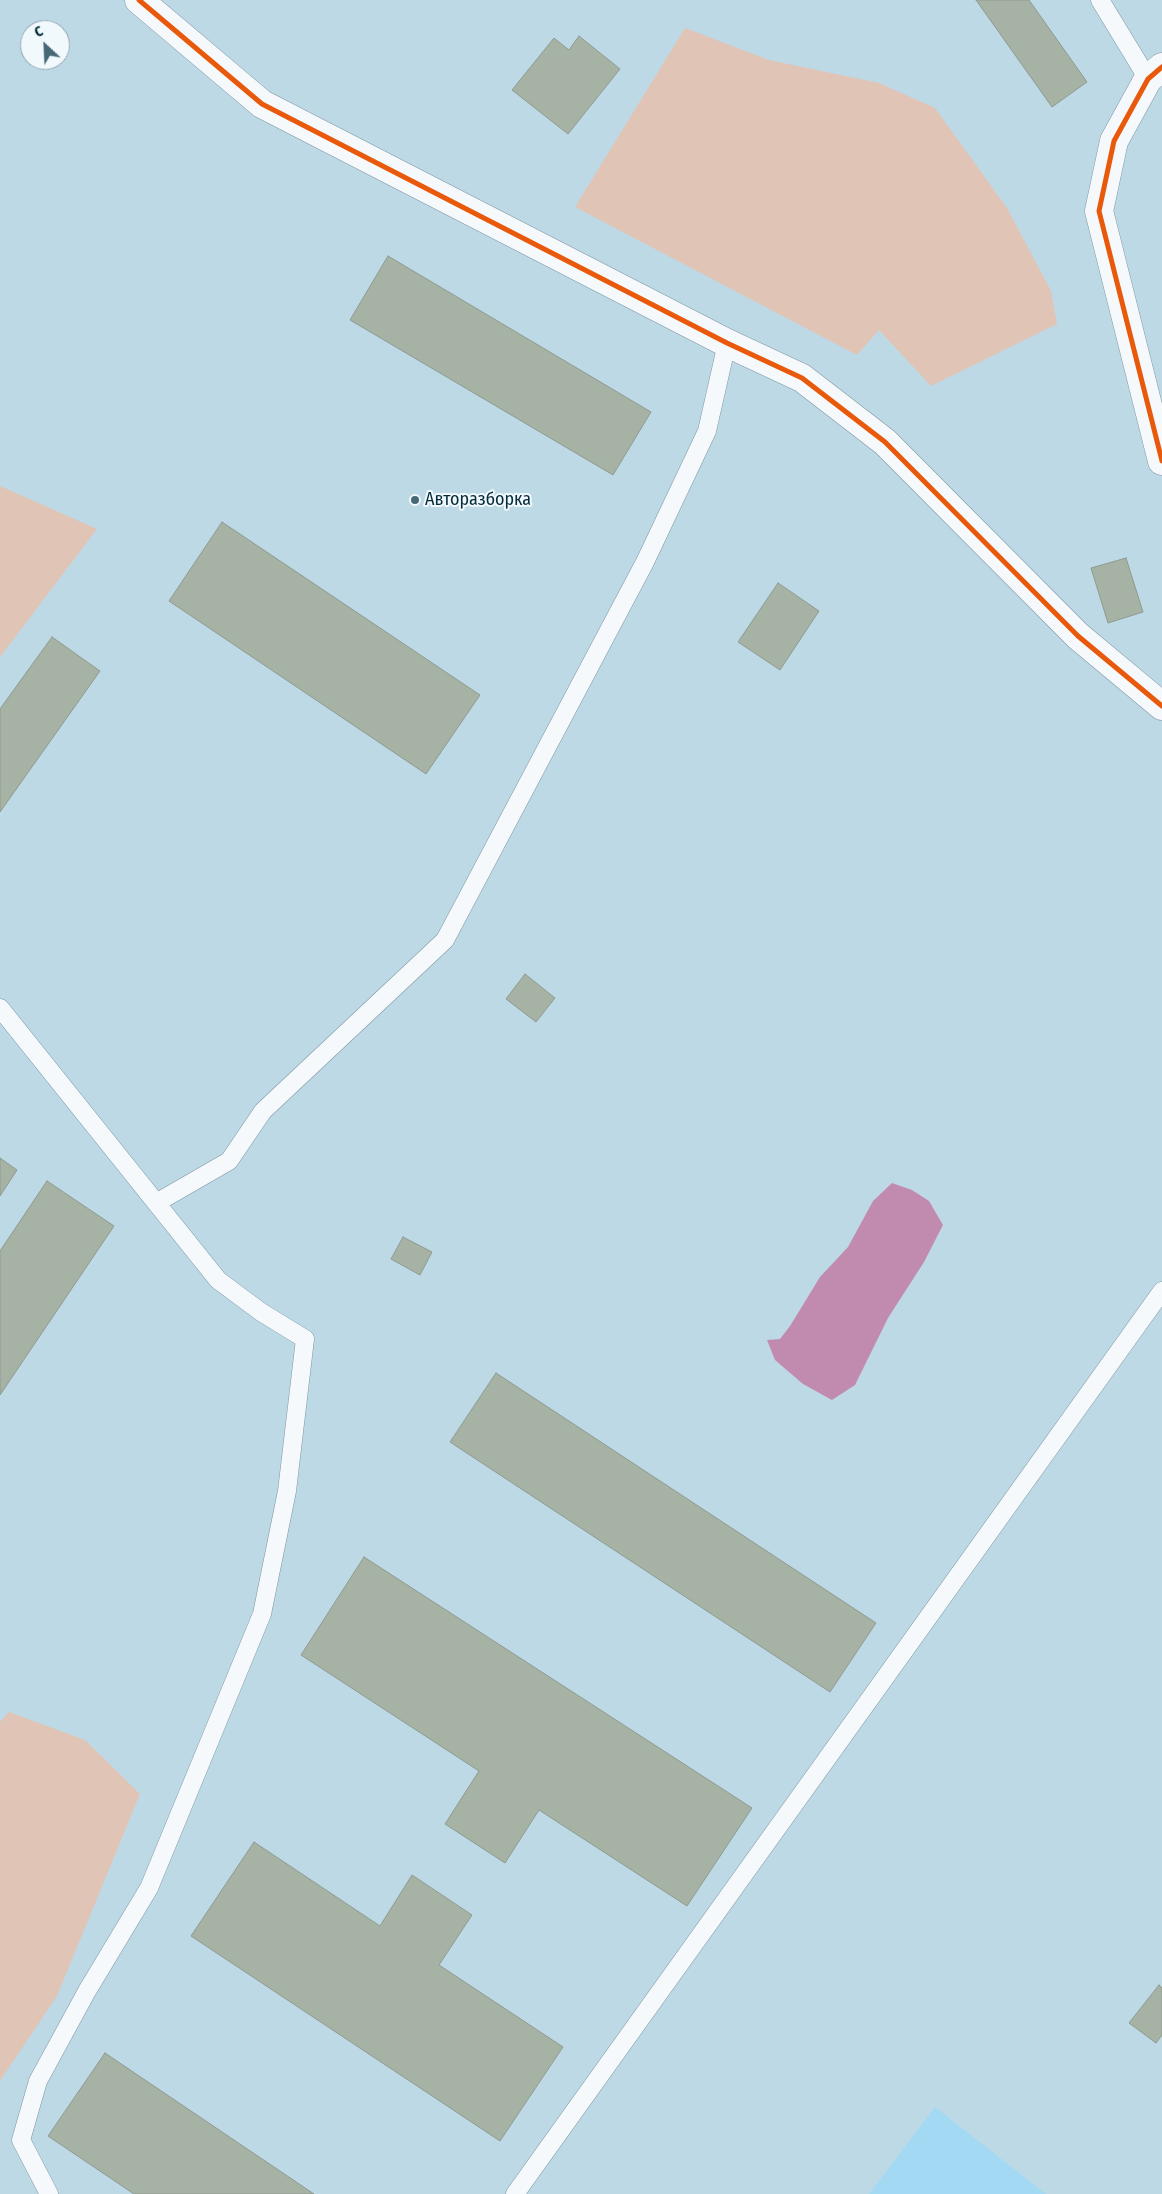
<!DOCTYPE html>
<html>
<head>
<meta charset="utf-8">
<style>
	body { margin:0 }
	#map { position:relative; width:1162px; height:2194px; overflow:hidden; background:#bed9e6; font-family:"Fira Sans Condensed",sans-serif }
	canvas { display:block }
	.north { position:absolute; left:20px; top:20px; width:50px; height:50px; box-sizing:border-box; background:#f1f9fd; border:1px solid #92a7af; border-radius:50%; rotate:335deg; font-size:14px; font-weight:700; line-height:20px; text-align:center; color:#042c3b }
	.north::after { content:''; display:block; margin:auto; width:18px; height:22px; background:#456977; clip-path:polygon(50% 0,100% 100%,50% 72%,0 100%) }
</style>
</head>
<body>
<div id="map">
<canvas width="1162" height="2194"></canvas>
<div class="north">С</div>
</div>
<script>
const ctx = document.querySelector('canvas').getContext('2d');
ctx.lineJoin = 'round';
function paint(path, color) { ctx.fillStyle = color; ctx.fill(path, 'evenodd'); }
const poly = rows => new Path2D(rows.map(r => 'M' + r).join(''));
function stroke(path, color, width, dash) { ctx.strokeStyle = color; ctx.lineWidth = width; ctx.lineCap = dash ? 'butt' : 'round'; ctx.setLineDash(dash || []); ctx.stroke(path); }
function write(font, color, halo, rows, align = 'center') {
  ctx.font = font + ' "Fira Sans Condensed",sans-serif'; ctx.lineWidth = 4; ctx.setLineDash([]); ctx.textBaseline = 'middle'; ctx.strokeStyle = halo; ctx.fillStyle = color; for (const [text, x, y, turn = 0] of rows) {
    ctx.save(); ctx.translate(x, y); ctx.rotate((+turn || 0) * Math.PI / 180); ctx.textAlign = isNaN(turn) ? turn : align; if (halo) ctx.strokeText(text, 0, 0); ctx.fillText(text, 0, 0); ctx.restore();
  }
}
paint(poly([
	[935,2107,1046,2194,869,2194]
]), '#a3d9f2');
paint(poly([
	[685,28,769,60,879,83,935,108,1007,208,1051,291,1057,324,931,386,879,330,857,355,575,207],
	[0,486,97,529,0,657],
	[9,1712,85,1740,140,1794,57,1996,0,2081,0,1722]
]), '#e0c4b5');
paint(poly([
	[892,1183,912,1190,929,1201,943,1225,924,1262,888,1318,855,1385,832,1400,803,1384,775,1360,767,1340,780,1339,790,1326,820,1277,848,1247,873,1201]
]), '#c18baf');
const building = poly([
	[976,0,1029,0,1087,82,1052,107,976,0],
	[579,36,620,69,568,134,512,90,554,38,569,50,579,36],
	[388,256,651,412,613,475,350,320,388,256],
	[222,522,480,695,426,774,169,601,222,522],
	[1126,558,1143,612,1108,623,1091,568,1126,558],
	[778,583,819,611,780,670,738,642,778,583],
	[52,637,100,671,0,812,0,709,52,637],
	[525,974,555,998,536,1022,506,999,525,974],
	[0,1158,17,1170,0,1196,0,1158],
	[47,1181,114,1226,0,1395,0,1251,47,1181],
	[403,1237,432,1252,420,1275,391,1259,403,1237],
	[496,1373,876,1623,830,1692,450,1442,496,1373],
	[364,1557,752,1808,687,1906,539,1810,505,1863,445,1824,479,1771,301,1655,364,1557],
	[254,1842,380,1926,412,1875,472,1915,439,1965,563,2047,500,2141,191,1936,254,1842],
	[1159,1985,1162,1988,1162,2035,1156,2043,1129,2023,1159,1985],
	[105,2053,314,2194,134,2194,48,2136,105,2053]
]);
paint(building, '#a6b2a3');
stroke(building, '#8e9a91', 1);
const lane = poly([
	[1100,0,1148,79],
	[0,1008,218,1280,261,1312,305,1339,287,1491,262,1614,149,1888,87,1991,38,2081,21,2140,49,2194],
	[156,1203,229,1161,263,1111,445,940,645,562,707,431,727,343],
	[515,2194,1162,1291]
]);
const street = poly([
	[139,0,262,104,727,343,802,378,885,442,1078,636,1162,706],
	[1162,67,1148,79,1114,141,1099,211,1162,461]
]);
stroke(lane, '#7d96a1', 19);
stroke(street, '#7d96a1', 29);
stroke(lane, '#f5f9fb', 18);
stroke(street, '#f5f9fb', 28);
stroke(poly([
	[139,0,262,104,727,343,802,378,885,442,1078,636,1162,706],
	[1162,67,1148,79,1114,141,1099,211,1162,461]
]), '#e8590c', 5);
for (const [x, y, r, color] of [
	[415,500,5,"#456977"]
]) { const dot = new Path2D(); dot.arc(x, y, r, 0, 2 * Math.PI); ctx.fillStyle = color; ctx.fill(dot); stroke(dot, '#f1f9fd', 2); }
write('18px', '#042c3b', '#f1f9fd', [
	["Авторазборка",425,500]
], 'left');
</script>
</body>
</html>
